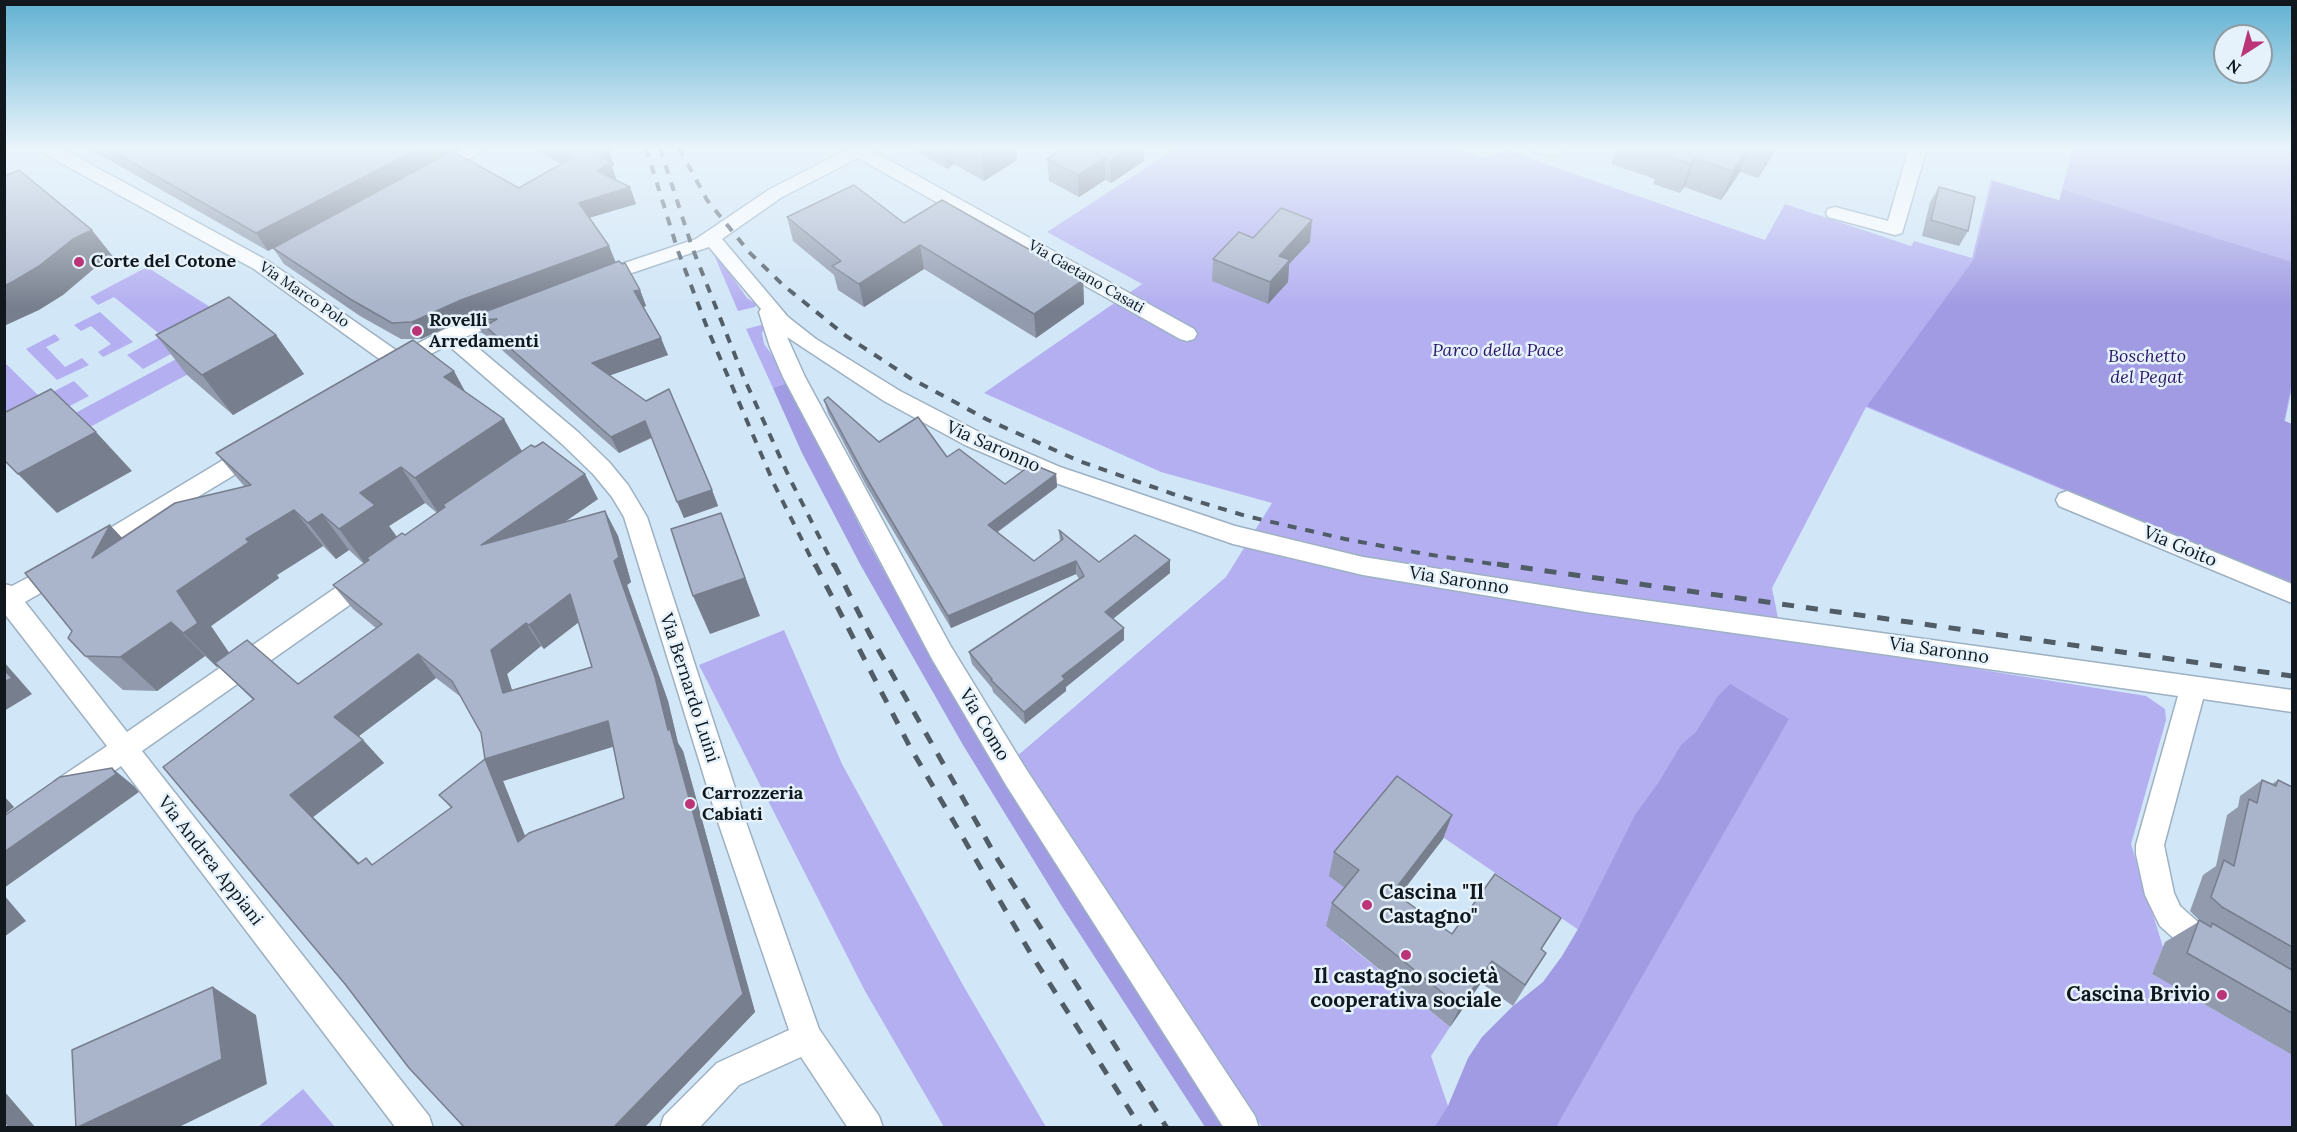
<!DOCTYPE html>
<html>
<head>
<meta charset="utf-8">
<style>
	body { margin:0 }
	#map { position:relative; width:2297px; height:1132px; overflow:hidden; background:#d1e6f7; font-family:Lora,serif }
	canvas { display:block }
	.frame { position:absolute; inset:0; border:6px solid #10181e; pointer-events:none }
	.north { position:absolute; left:2213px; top:24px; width:60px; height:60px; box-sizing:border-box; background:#e5f2fc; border:2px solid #909ba3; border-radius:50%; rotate:216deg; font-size:16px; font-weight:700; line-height:24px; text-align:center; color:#10181e }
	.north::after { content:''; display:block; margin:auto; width:21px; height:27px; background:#ba3477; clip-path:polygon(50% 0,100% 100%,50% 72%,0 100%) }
</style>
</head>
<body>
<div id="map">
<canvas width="2297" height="1132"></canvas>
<div class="frame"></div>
<div class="north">N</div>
</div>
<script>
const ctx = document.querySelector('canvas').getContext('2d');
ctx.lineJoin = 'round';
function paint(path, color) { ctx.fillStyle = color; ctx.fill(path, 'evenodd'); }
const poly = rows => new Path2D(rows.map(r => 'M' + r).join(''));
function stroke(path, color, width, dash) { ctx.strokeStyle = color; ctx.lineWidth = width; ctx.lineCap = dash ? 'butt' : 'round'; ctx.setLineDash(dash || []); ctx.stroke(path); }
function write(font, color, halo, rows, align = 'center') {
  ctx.font = font + ' Lora,serif'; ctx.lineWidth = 5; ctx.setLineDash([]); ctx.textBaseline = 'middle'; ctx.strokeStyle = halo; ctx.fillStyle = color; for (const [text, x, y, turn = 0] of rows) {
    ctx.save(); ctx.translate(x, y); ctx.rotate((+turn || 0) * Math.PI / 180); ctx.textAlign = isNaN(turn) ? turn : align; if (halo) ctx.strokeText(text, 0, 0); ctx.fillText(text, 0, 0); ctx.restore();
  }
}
paint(poly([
	[1176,148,1456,148,1482,158,1508,151,1765,240,1785,204,1911,246,1914,241,1972,258,1991,180,2059,200,2073,148,2292,148,2292,387,2285,421,2292,424,2292,586,1866,407,1772,588,1782,638,2146,696,2165,709,2166,720,2131,844,2163,947,2152,974,2292,1055,2292,1127,1553,1127,1589,937,1390,801,1352,893,1341,939,1450,1027,1431,1056,1448,1106,1474,1127,1262,1127,1016,757,1226,577,1272,503,1161,472,984,393,1142,284,1047,232],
	[715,257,724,265,747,298,756,304,755,307,738,311],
	[147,267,232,321,143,369,127,355,162,336,114,297,98,305,90,297],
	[100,312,133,342,103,357,98,352,111,344,91,326,81,331,74,325],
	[242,324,257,337,14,468,4,451],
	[761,325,764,328,762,333,764,344,776,360,787,383,773,388,746,329],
	[55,334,60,340,46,347,65,367,82,358,89,365,57,380,26,349],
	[4,362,41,398,74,381,89,396,5,440],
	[784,630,842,764,964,987,1046,1127,944,1127,865,991,699,665],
	[303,1089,335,1127,258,1127]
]), '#b4aff1');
paint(poly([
	[1993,181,2060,201,2063,190,2292,262,2292,382,2284,421,2292,424,2292,585,1867,406,1974,259],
	[787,383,869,544,956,701,1231,1127,1205,1127,1061,905,963,745,860,564,802,453,773,388],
	[1730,684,1789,719,1556,1127,1434,1128,1448,1106,1468,1058,1482,1037,1513,1006,1543,982,1562,956,1578,929,1635,815,1659,782,1681,745,1696,732,1718,696]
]), '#a19be3');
const street = poly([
	[38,148,61,148,268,261,400,353,443,330,501,308,508,306,515,308,518,313,515,318,465,337,578,432,609,462,628,485,647,517,747,825,819,1029,879,1116,883,1128,848,1128,801,1057,739,1085,699,1128,660,1128,664,1116,717,1063,789,1030,719,825,624,517,612,497,593,474,562,444,448,345,402,369,395,371,388,369,385,363,254,269,41,152,38,148],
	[465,148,487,148,441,176,429,176,426,172,429,168,465,148],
	[850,148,873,148,871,150,1194,329,1197,334,1194,339,1187,341,1180,339,858,158,782,197,722,239,788,317,816,339,900,391,981,433,1060,467,1235,526,1363,557,1586,592,2292,690,2292,712,2203,699,2164,845,2174,893,2180,906,2199,923,2223,938,2227,948,2223,958,2212,962,2201,958,2179,943,2160,926,2145,895,2136,854,2136,845,2178,696,1586,612,1363,575,1233,544,1044,479,965,445,884,401,787,337,805,377,950,645,1026,769,1255,1116,1259,1128,1224,1128,1006,785,932,659,783,377,770,347,759,312,761,309,709,247,599,284,592,282,589,278,592,274,696,239,770,189,850,148],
	[1533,148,1564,148,1558,155,1552,156,1536,152,1533,148],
	[1909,148,1927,148,1902,233,1895,235,1828,217,1826,213,1828,209,1835,207,1888,221,1909,148],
	[256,443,264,445,267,451,264,457,98,557,90,560,82,557,78,551,82,545,248,445,256,443],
	[2067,491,2292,584,2292,603,2059,506,2056,500,2059,494,2067,491],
	[61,560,70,562,73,569,70,576,25,602,127,732,360,571,369,569,378,571,381,578,378,585,142,751,429,1116,433,1128,396,1128,121,766,75,799,65,802,55,799,51,790,55,781,107,746,4,613,4,584,12,586,61,560]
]);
stroke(street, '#9db1c2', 3);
paint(street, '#fff');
stroke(poly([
	[646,148,678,251,708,330,774,484,815,566],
	[660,148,692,247,744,378,790,479,834,566],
	[679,148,707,200,749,252,783,285,846,336,910,378,988,420,1079,461,1173,494,1246,516,1345,539,1425,554,1507,566]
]), '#505c66', 4, [9, 9]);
stroke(poly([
	[815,564,910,747,1031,954,1141,1128],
	[834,564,870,635,998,860,1167,1128],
	[1497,564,2292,676]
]), '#505c66', 5, [12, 12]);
paint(poly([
	[85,148,462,148,454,152,519,188,561,164,532,148,611,148,612,149,609,151,614,165,612,167,616,178,614,179,630,187,636,204,589,218,609,246,615,262,640,290,646,306,643,307,668,355,610,375,712,490,718,506,684,518,652,438,619,453,494,343,490,336,487,336,482,333,474,316,548,288,469,317,421,339,401,339,360,316,284,264,273,248,268,251,104,157],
	[917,148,1016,148,1017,160,984,181,954,164,947,169,918,153],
	[1064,148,1144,148,1144,161,1111,183,1105,180,1079,197,1049,181,1047,159],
	[1616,148,1775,148,1772,156,1758,178,1740,172,1721,200,1684,187,1680,193,1653,184,1655,179,1611,164],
	[1939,187,1968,231,1959,246,1922,236,1930,202],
	[787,217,904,223,1083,280,1084,304,1036,338,924,269,864,307,838,290,834,275,793,241],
	[1253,238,1310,242,1289,264,1288,282,1268,304,1212,281,1213,259],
	[156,335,276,335,304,374,233,415,187,375],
	[465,392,522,451,598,499,564,522,605,511,618,536,631,582,627,585,668,701,678,743,683,751,755,1012,644,1128,465,1128,253,700,218,666,217,667,205,656,157,691,123,690,85,656,72,631,122,538,244,486,216,453],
	[425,503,437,513,405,535,397,537,389,526],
	[323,546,336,559,349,550,364,564,333,585,353,609,376,628,298,684,229,653,211,626,279,578,277,575],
	[579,622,592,667,512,690,507,674,541,646,544,649],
	[436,678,461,697,481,733,485,759,439,795,451,808,373,865,359,863,313,817,384,763,363,740,359,736],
	[613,746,624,798,525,836,503,781],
	[824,400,879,442,947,457,1005,484,1056,474,1057,487,998,532,1034,561,1060,542,1059,530,1099,562,1170,573,1113,619,1124,640,1066,687,1066,691,1025,724,993,692,992,688,972,664,969,652,1079,579,1076,574,951,628,867,487,828,413],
	[2262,780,2272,784,2278,780,2292,787,2292,1055,2152,974,2165,942,2200,921,2190,911,2203,875,2216,866,2227,815,2238,807,2240,796],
	[1452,815,1443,839,1399,896,1452,934,1541,949,1546,953,1513,1006,1481,983,1450,1027,1326,926,1332,903,1345,888,1329,876,1334,852]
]), '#929bae');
paint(poly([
	[420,148,462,148,268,251,256,233],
	[596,148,611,148,612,149,609,151,614,165,612,167,616,178,604,187,597,171],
	[944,148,952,148,954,164,947,169],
	[981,148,1016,148,1017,160,984,181],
	[1130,148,1144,148,1144,161,1111,183,1110,161],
	[1748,148,1749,148,1740,172,1721,200,1733,171],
	[1771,148,1775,148,1772,156,1758,178],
	[1105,158,1105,180,1079,197,1078,175],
	[1695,159,1684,187,1680,193,1691,164],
	[630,187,636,204,585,219,579,203],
	[1312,220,1310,242,1289,264,1288,282,1268,304,1270,282,1279,256],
	[92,230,115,259,96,267,63,295,39,310,4,326,4,286,73,239],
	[920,245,924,269,864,307,859,284],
	[609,246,616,263,469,317,421,339,412,322,461,300],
	[1083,280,1084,304,1036,338,1034,314],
	[640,290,646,306,641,308,634,291],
	[276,335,304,374,233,415,202,375],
	[661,338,668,355,600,379,592,363],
	[454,371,474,408,444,377],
	[504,419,524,455,443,505,446,509,439,514,415,478],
	[645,421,652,437,619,453,611,437],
	[96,432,132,471,57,513,18,474],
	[401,467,425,503,389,526,400,541,367,558,370,562,366,565,339,529,360,493],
	[585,474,598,499,497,569,481,545],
	[1056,474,1057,487,990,537,988,525],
	[712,490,718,506,684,518,677,502],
	[294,510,323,546,277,575,279,578,211,626,232,657,217,667,183,633,177,591,246,539],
	[605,511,618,536,631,582,627,585,668,701,678,743,683,751,755,1012,644,1128,613,1128,668,730,614,561],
	[721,513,760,616,710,634,693,596],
	[322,514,349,550,336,559,308,523],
	[110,525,144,561,92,558],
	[1170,560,1170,573,1105,625,1105,612],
	[1076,561,1076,574,951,628,948,616],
	[570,594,584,618,544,649,529,625],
	[171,622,205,656,157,691,120,657],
	[526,623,541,646,507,674,520,716,503,693,491,650],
	[1124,628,1124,640,1066,687,1066,691,1025,724,1024,712,1062,676],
	[418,654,436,678,355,739,334,717],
	[4,662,32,694,4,711],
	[608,721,622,744,503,781,536,863,518,842,485,759],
	[363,740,384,763,313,817,381,885,358,864,290,795],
	[112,768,134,786,139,792,4,888,4,852],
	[4,796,14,807,4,815],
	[1452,815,1443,839,1385,914,1393,892],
	[4,895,26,921,4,937],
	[1492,961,1481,983,1450,1027,1460,1007],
	[213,987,256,1015,267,1084,177,1128,77,1128],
	[4,1091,36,1128,9,1128,4,1122]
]), '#777e8d');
const building = poly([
	[107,148,420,148,256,233,107,148],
	[556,148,607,148,608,149,599,157,610,162,597,171,630,187,579,203,609,246,461,300,412,322,392,323,350,299,273,248,452,151,519,188,573,157,556,148],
	[1064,148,1130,148,1110,161,1105,158,1078,175,1047,159,1064,148],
	[1657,148,1748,148,1733,171,1695,159,1691,164,1663,155,1666,151,1657,148],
	[19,170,92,230,73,239,39,266,14,281,4,286,4,176,19,170],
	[854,185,904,223,942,200,1083,280,1034,314,920,245,859,284,832,266,841,261,787,217,854,185],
	[1939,187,1975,197,1968,231,1931,220,1939,187],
	[1281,208,1312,220,1279,256,1290,260,1270,282,1213,259,1239,232,1253,238,1281,208],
	[619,261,622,264,625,263,640,290,634,291,661,338,592,363,646,401,669,389,712,490,677,502,645,421,611,437,485,326,497,319,478,320,474,316,619,261],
	[229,297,276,335,202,375,156,335,229,297],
	[413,340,454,371,444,377,504,419,415,478,401,467,360,493,375,505,339,529,322,514,308,523,294,510,246,539,249,542,177,591,198,623,183,633,171,622,120,657,85,656,68,638,72,631,25,573,110,525,92,558,175,503,251,485,216,453,413,340],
	[51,389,96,432,18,474,4,460,4,413,51,389],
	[828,397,879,442,918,417,947,457,959,449,1005,484,1032,464,1056,474,988,525,1034,561,1063,539,1059,530,1099,562,1135,535,1170,560,1105,612,1124,628,1062,676,1065,679,1024,712,991,680,992,679,969,652,1084,576,1076,561,948,616,864,474,824,400,828,397],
	[543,442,585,474,481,545,605,511,619,557,614,561,655,677,668,730,670,729,743,994,613,1128,465,1128,409,1068,345,984,163,767,254,699,215,663,247,640,298,684,382,624,333,585,369,560,367,558,402,533,405,535,445,507,443,505,531,445,535,447,543,442],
	[570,594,592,667,503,693,491,650,526,623,529,625,570,594],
	[418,654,452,681,481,733,485,759,439,795,452,807,372,865,366,858,358,864,290,795,363,740,334,717,418,654],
	[608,721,624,798,529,833,518,842,485,759,608,721],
	[721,513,745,578,693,596,671,529,721,513],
	[4,670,12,678,4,682,4,670],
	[112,768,116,774,4,852,4,816,60,777,112,768],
	[1397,776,1452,815,1393,892,1452,934,1495,874,1561,918,1541,949,1546,953,1525,985,1492,961,1460,1007,1332,903,1359,870,1334,852,1397,776],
	[2262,780,2276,786,2278,780,2292,787,2292,947,2222,907,2211,897,2224,860,2234,866,2249,799,2257,803,2262,780],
	[2199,920,2211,927,2212,923,2292,970,2292,1013,2187,953,2199,920],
	[213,987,222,1059,76,1128,72,1050,213,987]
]);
paint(building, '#aab4ca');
stroke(building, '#777e8d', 1.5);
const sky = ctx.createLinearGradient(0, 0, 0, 307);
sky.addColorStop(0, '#60b1d2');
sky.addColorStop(0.48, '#eaf4fb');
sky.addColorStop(1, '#eaf4fb00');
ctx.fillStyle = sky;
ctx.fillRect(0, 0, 2297, 307);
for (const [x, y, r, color] of [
	[79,262,6,"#ba3477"],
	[417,331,6,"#ba3477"],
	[690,804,6,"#ba3477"],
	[1367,905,6,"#ba3477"],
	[1406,955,6,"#ba3477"],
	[2222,995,6,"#ba3477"]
]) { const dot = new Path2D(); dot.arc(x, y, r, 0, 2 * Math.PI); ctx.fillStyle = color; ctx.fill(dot); stroke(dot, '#e5f2fc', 2); }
write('15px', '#10181e', '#e5f2fc', [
	["Via Gaetano Casati",1086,277,30],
	["Via Marco Polo",304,295,34]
]);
write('bold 18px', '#10181e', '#e5f2fc', [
	["Corte del Cotone",91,262],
	["Rovelli",429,321],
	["Arredamenti",429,342],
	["Carrozzeria",702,794],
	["Cabiati",702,815]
], 'left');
write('italic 18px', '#2c1668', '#e5f2fc', [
	["Parco della Pace",1498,351],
	["Boschetto",2147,357],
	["del Pegat",2147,378]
]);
write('18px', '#10181e', '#e5f2fc', [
	["Via Saronno",993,447,24],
	["Via Goito",2180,547,23],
	["Via Saronno",1459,581,9],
	["Via Saronno",1939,651,8],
	["Via Bernardo Luini",689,688,72],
	["Via Como",984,725,59],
	["Via Andrea Appiani",210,861,52]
]);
write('bold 21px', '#10181e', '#e5f2fc', [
	["Cascina \"Il",1379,893],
	["Castagno\"",1379,917],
	["Il castagno società",1406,977,"center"],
	["cooperativa sociale",1406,1001,"center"],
	["Cascina Brivio",2210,995,"right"]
], 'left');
</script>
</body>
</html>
